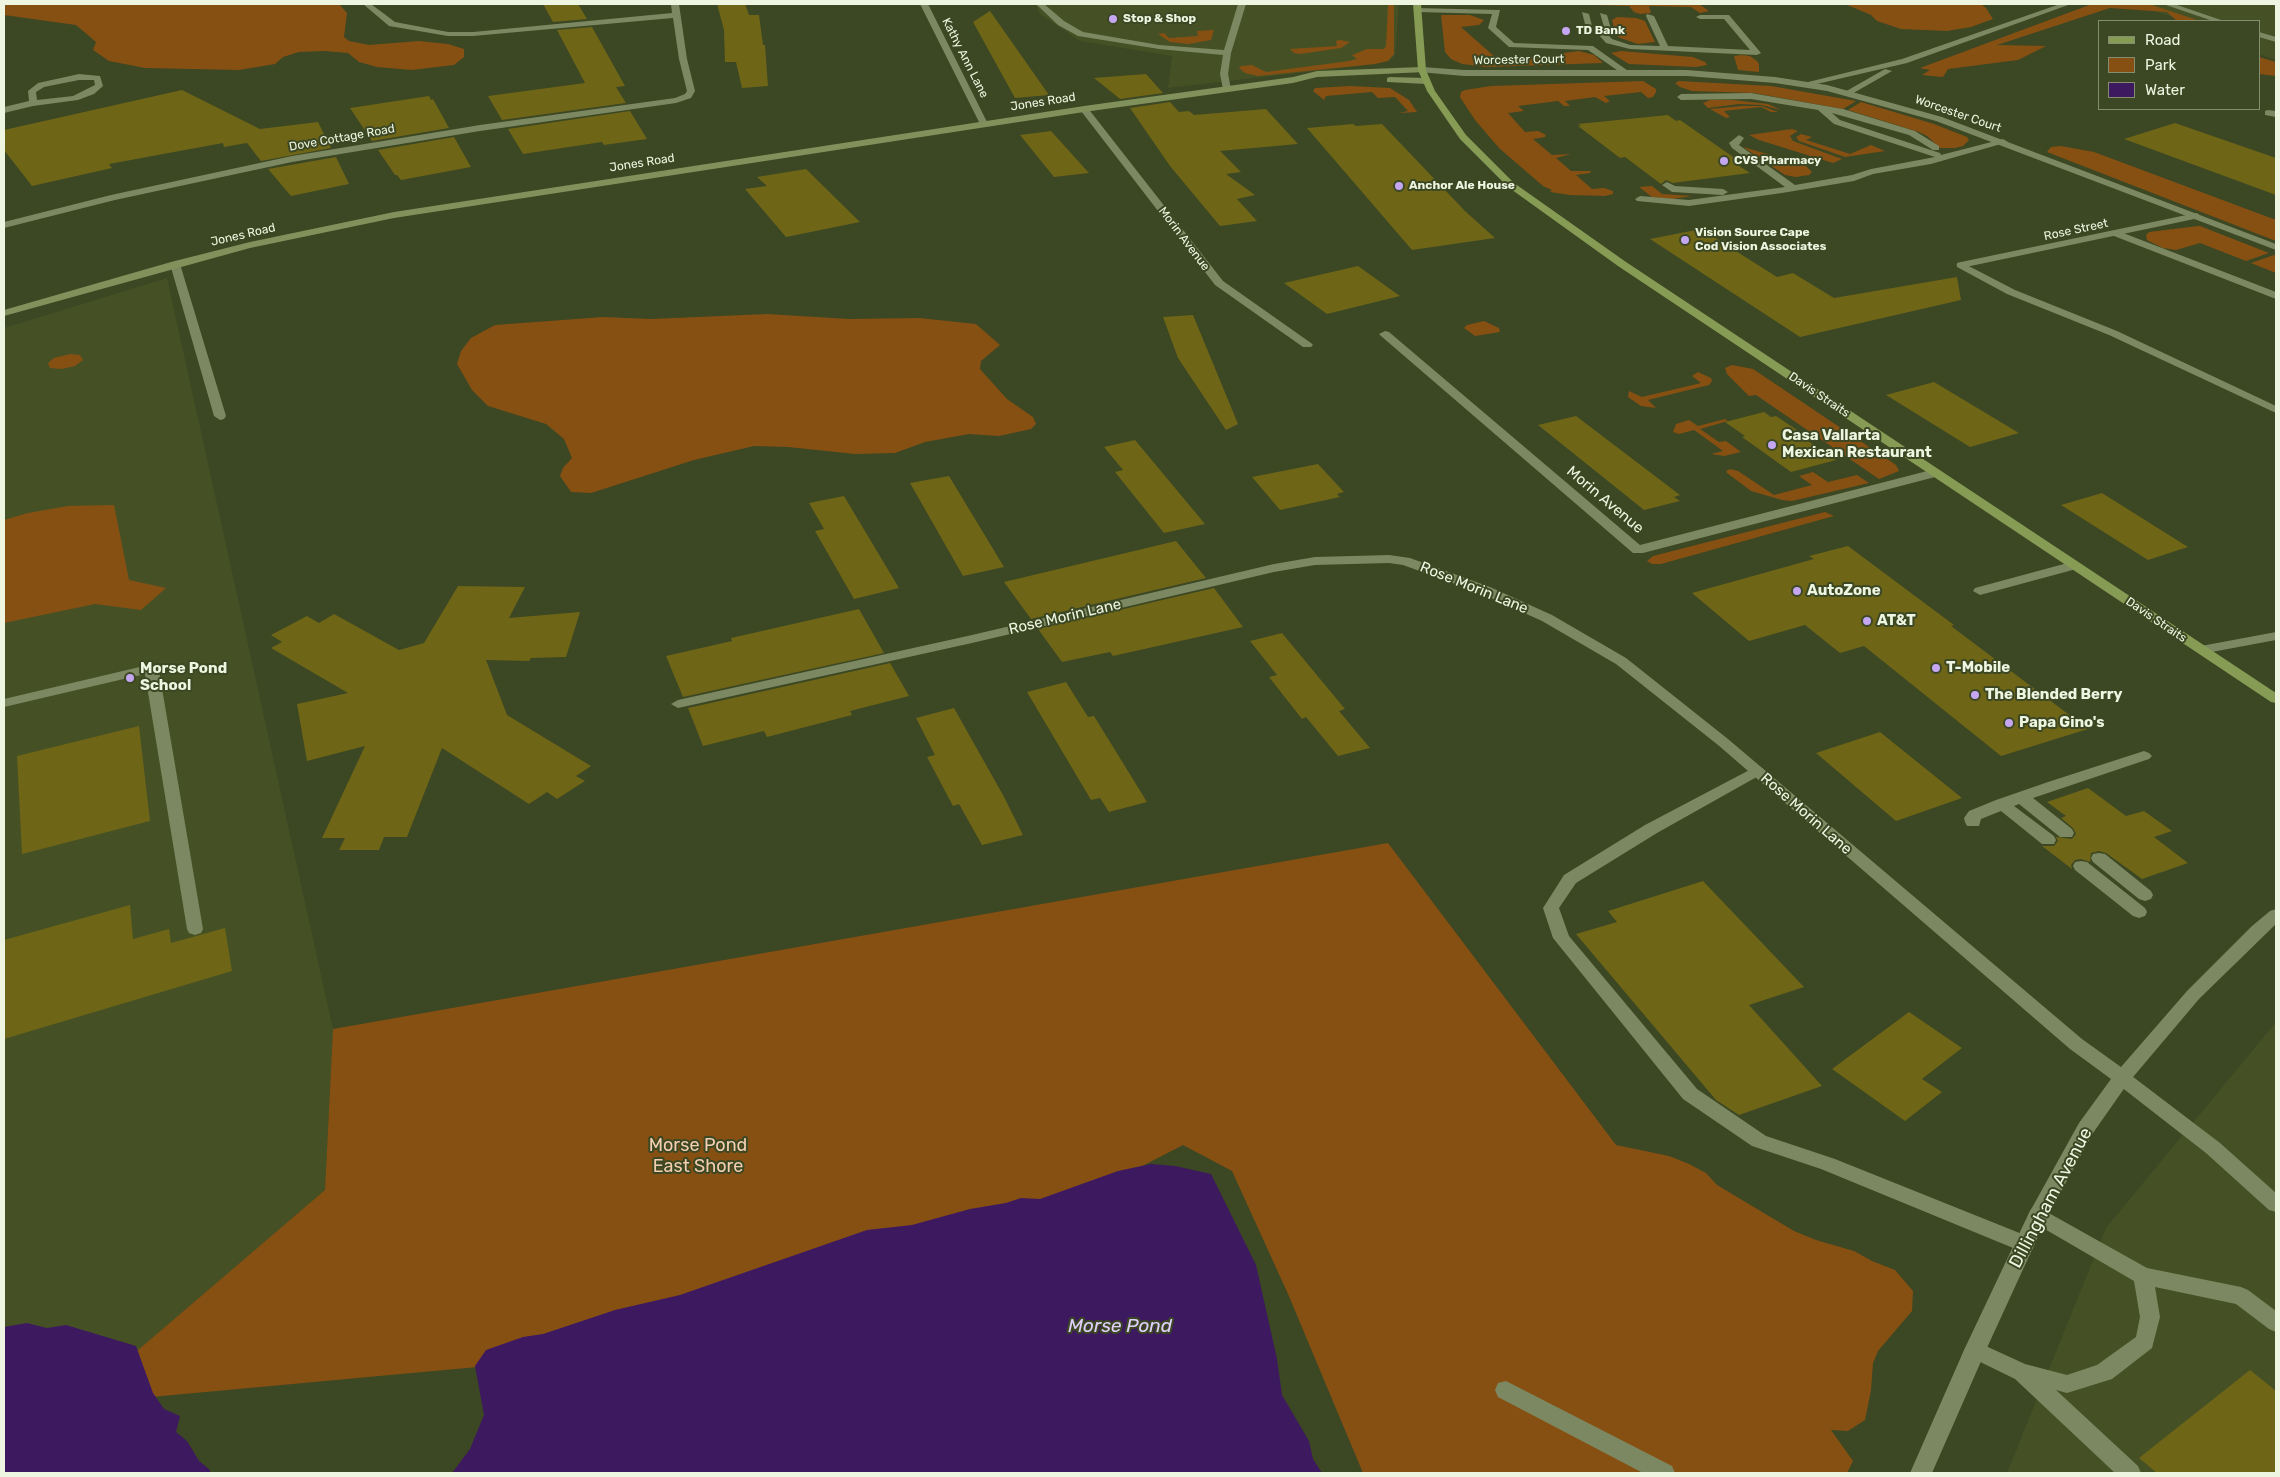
<!DOCTYPE html>
<html>
<head>
<meta charset="utf-8">
<style>
	body { margin:0 }
	#map { position:relative; width:2280px; height:1477px; overflow:hidden; background:#3c4723; font-family:Rubik,sans-serif }
	canvas { display:block }
	.frame { position:absolute; inset:0; border:5px solid #eef5e0; pointer-events:none }
	.legend { position:absolute; left:2098px; top:20px; width:162px; height:90px; box-sizing:border-box; background:#3c4723; border:1px solid #838d6f; margin:0; padding:6px 9px; list-style:none; font-size:15px; color:#eef5e0 }
	.legend li { display:flex; align-items:center; gap:10px; height:25px }
	.legend b { width:25px; border:1px solid #838d6f }
</style>
</head>
<body>
<div id="map">
<canvas width="2280" height="1477"></canvas>
<div class="frame"></div>
<ul class="legend">
<li><b style="height:6px;background:#869b54"></b>Road</li>
<li><b style="height:14px;background:#865013"></b>Park</li>
<li><b style="height:14px;background:#3d1960"></b>Water</li>
</ul>
</div>
<script>
const ctx = document.querySelector('canvas').getContext('2d');
ctx.lineJoin = 'round';
function paint(path, color) { ctx.fillStyle = color; ctx.fill(path, 'evenodd'); }
const poly = rows => new Path2D(rows.map(r => 'M' + r).join(''));
function stroke(path, color, width, dash) { ctx.strokeStyle = color; ctx.lineWidth = width; ctx.lineCap = dash ? 'butt' : 'round'; ctx.setLineDash(dash || []); ctx.stroke(path); }
function write(font, color, halo, rows, align = 'center') {
  ctx.font = font + ' Rubik,sans-serif'; ctx.lineWidth = 4; ctx.setLineDash([]); ctx.textBaseline = 'middle'; ctx.strokeStyle = halo; ctx.fillStyle = color; for (const [text, x, y, turn = 0] of rows) {
    ctx.save(); ctx.translate(x, y); ctx.rotate((+turn || 0) * Math.PI / 180); ctx.textAlign = isNaN(turn) ? turn : align; if (halo) ctx.strokeText(text, 0, 0); ctx.fillText(text, 0, 0); ctx.restore();
  }
}
paint(poly([
	[1035,4,1399,4,1395,55,1390,60,1375,64,1168,88,1172,56,1080,41,1040,14],
	[2136,4,2276,4,2276,60,2259,54,2259,21,2183,21],
	[167,278,333,1029,325,1190,75,1404,4,1399,4,328],
	[2276,1022,2276,1473,2007,1473,2106,1228]
]), '#455125');
paint(poly([
	[4,4,339,4,347,13,344,37,349,41,369,45,419,41,448,44,464,49,464,57,454,65,412,70,377,67,359,62,348,53,325,51,299,52,283,57,275,64,239,70,145,68,109,61,93,50,96,42,76,25,4,15],
	[1374,4,1394,4,1394,54,1388,61,1375,64,1258,76,1245,73,1239,68,1241,66,1252,65,1266,72,1349,61,1357,59,1352,55,1367,49,1384,49,1386,46,1388,5],
	[1561,4,1699,4,1709,11,1700,13,1691,7,1649,6,1651,13,1640,14,1634,12,1629,6],
	[1845,4,1981,4,1986,8,1993,19,1971,27,1947,31,1901,29,1877,21,1871,15],
	[2092,4,2149,4,2200,21,2177,21,2167,12,2110,8,1997,45,2046,46,2018,60,1948,69,1943,77,1922,75,1930,70,1920,68],
	[1441,15,1470,15,1484,20,1479,25,1461,27,1495,57,1562,55,1564,53,1579,51,1594,55,1603,63,1487,67,1462,64,1451,59,1445,52],
	[1617,17,1636,18,1645,21,1655,42,1638,44,1620,38,1616,35,1612,20],
	[1214,30,1211,40,1188,44,1170,42,1158,34,1164,33,1169,38,1198,36,1197,31],
	[1340,40,1350,42,1341,48,1300,54,1294,53,1290,49,1337,46,1336,41],
	[1621,51,1693,57,1705,62,1707,65,1696,67,1629,64,1611,53],
	[1741,55,1750,56,1757,61,1759,64,1759,72,1738,70,1734,56],
	[2259,57,2276,62,2276,76,2259,74],
	[1643,81,1656,89,1656,92,1653,97,1648,98,1641,92,1604,96,1610,101,1606,103,1595,97,1565,101,1570,106,1564,106,1558,101,1518,106,1524,111,1508,113,1525,132,1538,131,1546,135,1545,137,1533,139,1552,155,1571,154,1556,158,1571,171,1591,171,1590,173,1576,175,1592,189,1604,188,1613,191,1613,194,1605,196,1570,195,1550,192,1552,190,1543,186,1499,148,1475,120,1460,97,1461,92,1465,90,1491,86],
	[1679,81,1771,86,1856,101,1843,109,1754,93,1692,91,1680,87,1675,83],
	[1350,86,1390,88,1409,100,1417,112,1399,113,1408,111,1395,97,1378,98,1372,92,1326,96,1324,100,1313,91,1315,88],
	[1710,100,1733,100,1768,104,1781,110,1762,105,1739,104,1708,108,1703,103],
	[1861,102,1934,124,1967,137,1969,140,1963,146,1955,148,1940,148,1927,136,1919,132,1848,110],
	[1742,106,1762,106,1778,112,1771,112,1761,107,1724,111,1730,117,1726,118,1710,109],
	[1792,129,1798,131,1790,136,1793,141,1842,159,1833,163,1759,140,1749,135],
	[1801,134,1812,137,1806,140,1844,152,1850,154,1871,145,1885,151,1845,157,1799,141,1796,137],
	[2061,146,2094,152,2276,220,2276,241,2047,152,2051,147],
	[1743,147,1805,165,1812,172,1809,175,1796,177,1785,175],
	[1652,186,1662,194,1692,196,1672,199,1652,197,1639,187],
	[2198,226,2200,226,2269,253,2246,261,2200,243,2176,250,2163,248,2147,240,2146,235,2149,232],
	[2274,255,2276,256,2276,273,2251,263],
	[767,314,849,319,919,318,976,324,1000,345,981,361,980,369,1007,399,1033,417,1036,424,1031,429,999,436,969,434,925,442,895,453,855,454,788,447,754,446,694,460,591,493,571,492,560,476,563,468,572,458,564,439,546,424,488,406,472,390,457,364,461,351,471,338,495,325,603,317,651,319],
	[1484,321,1499,328,1500,332,1475,336,1464,328,1467,325],
	[70,354,80,355,83,360,75,366,62,369,50,368,48,363,54,358],
	[1732,365,1753,369,1896,465,1899,471,1879,479,1756,395,1749,396,1727,374,1725,368],
	[1698,372,1711,378,1712,381,1709,385,1648,400,1656,408,1641,406,1628,397,1629,391,1642,397,1701,383,1692,376],
	[1725,419,1728,421,1700,429,1719,442,1726,441,1741,452,1724,456,1711,454,1723,451,1694,430,1679,434,1673,432,1676,424,1689,420,1698,426],
	[1730,469,1738,471,1774,495,1812,485,1799,476,1813,472,1828,482,1857,475,1869,483,1792,501,1782,500,1751,491,1727,473,1726,471],
	[114,505,129,580,166,588,141,610,95,604,4,623,4,520,28,513,68,506],
	[1825,512,1834,516,1661,564,1652,564,1647,561,1653,556],
	[1388,843,1616,1145,1669,1156,1689,1164,1706,1173,1717,1185,1794,1231,1816,1240,1854,1251,1872,1261,1895,1270,1913,1291,1912,1311,1878,1351,1873,1363,1871,1390,1865,1420,1848,1431,1831,1430,1853,1461,1847,1473,1363,1473,1288,1294,1232,1171,1183,1145,1086,1195,760,1341,75,1404,325,1190,333,1029]
]), '#865013');
paint(poly([
	[1151,1164,1175,1166,1211,1174,1256,1265,1277,1359,1282,1395,1309,1441,1313,1459,1322,1473,452,1473,470,1449,484,1415,475,1366,486,1350,523,1337,543,1334,615,1310,680,1295,867,1230,912,1225,970,1209,1006,1203,1021,1198,1040,1199,1118,1171],
	[27,1323,47,1328,66,1325,136,1346,153,1393,164,1409,180,1416,176,1432,187,1441,199,1461,210,1470,210,1473,4,1473,4,1327]
]), '#3d1960');
paint(poly([
	[543,4,578,4,587,19,553,22],
	[717,4,745,4,749,15,759,15,763,45,765,45,768,86,742,88,736,62,725,62,724,30],
	[990,11,1049,95,1015,98,973,22],
	[592,27,625,86,616,87,626,103,502,120,488,96,585,83,557,30],
	[1146,74,1163,93,1120,99,1094,78],
	[182,90,260,129,318,122,331,148,261,161,247,143,224,147,223,143,109,164,112,168,32,186,4,150,4,130],
	[429,96,431,100,433,99,449,128,372,141,350,108],
	[1170,102,1179,112,1189,111,1194,115,1266,109,1298,144,1220,151,1241,172,1226,174,1255,195,1237,199,1257,221,1220,226,1170,166,1130,108],
	[630,111,647,139,604,145,602,142,523,154,508,129],
	[1668,115,1676,121,1680,120,1739,161,1733,162,1750,173,1673,183,1666,180,1661,184,1625,157,1620,158,1578,126,1581,126,1578,124],
	[2175,123,2276,158,2276,195,2124,139],
	[1353,124,1356,126,1382,124,1465,211,1495,238,1412,250,1307,128],
	[1051,131,1089,173,1054,177,1020,135],
	[454,137,471,167,401,180,397,175,395,175,378,150],
	[336,157,349,184,291,196,268,169],
	[806,169,860,222,786,237,745,189,767,186,757,177],
	[1701,229,1777,277,1793,273,1834,298,1957,277,1961,300,1800,337,1650,239],
	[1358,266,1400,296,1327,314,1284,283],
	[1193,315,1238,424,1226,430,1178,358,1163,317],
	[1934,382,2019,433,1970,447,1886,395],
	[1764,412,1771,417,1776,416,1806,436,1802,437,1836,460,1791,472,1742,437,1745,436,1725,422],
	[1576,416,1680,495,1674,497,1680,501,1644,510,1538,425],
	[1135,440,1205,524,1164,533,1115,472,1123,470,1104,447],
	[1318,464,1344,492,1337,494,1340,497,1280,510,1252,477],
	[949,476,1004,567,963,576,910,483],
	[2102,493,2188,547,2148,560,2061,505],
	[844,496,899,588,854,599,815,531,824,529,809,503],
	[1176,541,1206,578,1031,619,1004,582],
	[1848,546,1954,625,1951,626,2088,729,2001,756,1864,646,1840,653,1805,625,1749,641,1692,593,1814,559,1809,556],
	[458,586,525,587,509,618,580,612,566,657,531,658,529,661,486,660,507,715,591,766,576,776,585,781,557,799,547,792,529,804,442,748,407,837,384,837,379,850,339,850,345,838,322,838,365,746,307,761,297,704,348,693,271,648,282,642,271,635,307,616,319,623,334,614,399,650,424,643],
	[1214,588,1243,627,1113,656,1110,652,1062,662,1038,629],
	[859,609,884,653,683,697,666,656,732,641,731,638],
	[1282,633,1345,709,1339,711,1370,748,1338,756,1306,717,1302,719,1269,677,1277,675,1250,641],
	[890,663,909,696,850,711,852,715,767,737,764,731,703,746,688,708],
	[1066,682,1088,717,1094,716,1147,802,1109,812,1100,798,1091,800,1027,692],
	[954,708,1003,795,1023,835,982,845,959,804,953,806,927,757,935,755,916,718],
	[139,726,150,821,22,854,17,756],
	[1880,732,1962,798,1896,821,1816,753],
	[2088,788,2126,816,2144,811,2172,831,2154,837,2188,863,2142,879,2106,853,2099,851,2091,853,2090,862,2081,859,2075,860,2071,865,2072,869,2042,846,2054,846,2058,841,2056,837,2072,839,2076,834,2073,828,2061,818,2066,816,2047,802],
	[1703,881,1804,987,1749,1005,1822,1086,1739,1115,1716,1100,1576,934,1617,922,1608,911],
	[130,905,133,939,169,929,171,943,225,928,232,971,4,1039,4,940],
	[1909,1012,1962,1048,1922,1079,1942,1092,1905,1121,1832,1069],
	[2250,1370,2276,1391,2276,1473,2157,1473,2139,1458]
]), '#6e6517');
paint(poly([
	[1036,4,1044,4,1064,21,1083,32,1159,45,1224,50,1238,4,1246,4,1231,53,1228,74,1231,89,1227,92,1223,89,1220,74,1223,55,1159,49,1078,36,1058,25,1036,4],
	[2060,4,2071,4,1907,63,1804,87,1800,84,1902,59,2060,4],
	[2163,4,2174,4,2224,21,2213,21,2163,4],
	[1415,8,1500,10,1496,27,1514,43,1593,46,1631,73,1624,75,1588,50,1509,47,1488,28,1492,14,1418,12,1415,12,1415,8],
	[1582,12,1589,14,1593,30,1586,28,1582,12],
	[1600,13,1607,15,1611,29,1604,27,1600,13],
	[1647,14,1654,16,1668,46,1750,50,1724,19,1700,19,1696,17,1700,15,1729,15,1761,53,1757,55,1630,49,1606,43,1597,33,1604,31,1612,39,1630,45,1660,46,1646,16,1647,14],
	[2259,32,2276,37,2276,42,2259,37,2259,32],
	[1885,69,1892,71,1850,95,1843,93,1885,69],
	[1751,93,1843,109,1915,131,1939,146,1939,150,1933,150,1909,135,1832,113,1840,120,1940,153,1941,155,2003,139,2008,142,1931,164,1873,174,1854,181,1782,193,1689,206,1637,201,1635,199,1640,196,1689,200,1785,187,1732,148,1729,143,1739,135,1744,138,1739,145,1795,185,1852,175,1871,169,1935,157,1834,124,1818,110,1751,99,1681,100,1677,97,1681,94,1751,93],
	[1081,107,1087,107,1223,281,1311,343,1313,345,1311,347,1303,347,1215,285,1081,111,1081,107],
	[2268,110,2276,111,2276,117,2265,115,2265,111,2268,110],
	[1667,182,1675,186,1723,189,1728,192,1723,195,1672,192,1662,185,1667,182],
	[2118,231,2276,292,2276,299,2114,236,2114,232,2118,231],
	[175,261,180,264,226,416,224,419,220,420,214,416,170,264,175,261],
	[1961,262,2015,290,2117,331,2276,406,2276,413,2109,335,2007,294,1957,267,1957,263,1961,262],
	[1385,331,1389,332,1640,545,1935,469,1941,473,1939,476,1643,553,1633,553,1381,336,1379,334,1385,331],
	[2075,561,2082,565,2080,568,1980,595,1973,591,1975,588,2075,561],
	[2276,632,2276,640,2201,654,2194,650,2201,646,2276,632],
	[144,666,157,668,159,671,203,929,201,933,195,935,189,933,187,929,145,674,4,707,4,699,144,666],
	[2144,751,2149,753,2152,756,2149,759,2033,798,2072,829,2074,833,2072,837,2060,837,2019,804,2014,806,2054,836,2056,840,2054,844,2042,844,2001,811,1981,819,1979,826,1967,826,1965,822,1964,818,1969,811,1996,800,2048,782,2144,751],
	[1757,766,1762,768,1765,771,1762,774,1657,833,1576,883,1559,908,1569,936,1697,1089,1766,1136,1835,1159,2032,1238,2035,1244,2032,1250,2025,1252,2018,1250,1821,1169,1752,1146,1683,1099,1553,938,1543,908,1564,875,1645,825,1757,766],
	[2099,853,2105,854,2151,891,2153,895,2151,899,2145,901,2139,899,2093,862,2091,858,2093,854,2099,853],
	[2081,861,2087,862,2145,908,2147,912,2145,916,2139,918,2133,916,2075,870,2073,866,2075,862,2081,861],
	[2122,1071,2128,1073,2220,1143,2276,1193,2276,1212,2269,1210,2206,1153,2116,1083,2113,1078,2116,1073,2122,1071],
	[2038,1207,2147,1268,2241,1287,2248,1290,2276,1311,2276,1332,2269,1329,2236,1304,2155,1287,2160,1317,2152,1348,2112,1379,2067,1393,2056,1390,2138,1466,2141,1473,2115,1473,2015,1379,1968,1356,1964,1350,1968,1344,1975,1341,2025,1364,2067,1375,2097,1365,2136,1337,2140,1317,2134,1281,2031,1221,2028,1215,2031,1209,2038,1207],
	[1506,1381,1672,1466,1675,1473,1643,1473,1498,1397,1495,1390,1498,1383,1506,1381]
]), '#7c8861');
paint(poly([
	[363,4,371,4,395,22,448,32,473,32,672,13,671,4,679,4,687,59,695,91,691,98,676,103,480,131,292,162,115,200,4,228,4,222,111,195,292,156,480,125,675,98,685,94,687,91,679,59,673,18,473,36,448,36,389,26,363,4],
	[920,4,928,4,988,124,987,126,980,124,920,4],
	[79,74,100,76,103,86,94,94,78,100,33,106,4,113,4,107,29,101,28,91,38,83,79,74],
	[79,80,94,80,95,85,73,96,37,100,36,92,44,87,79,80],
	[2196,213,2199,214,2199,218,1961,268,1956,265,1961,262,2196,213],
	[1389,555,1410,558,1490,587,1552,615,1626,658,1728,739,2082,1039,2121,1067,2187,991,2252,926,2270,911,2276,909,2276,924,2199,999,2128,1083,2093,1133,2047,1217,1986,1350,1932,1473,1910,1473,1964,1350,2028,1215,2079,1123,2111,1079,2070,1049,1718,745,1616,664,1542,621,1480,593,1403,565,1389,563,1315,565,1274,572,972,643,678,708,671,704,678,700,972,635,1274,564,1315,557,1389,555]
]), '#7c8861');
paint(poly([
	[1422,67,1464,70,1687,70,1775,77,1827,85,1942,117,2276,244,2276,250,1936,121,1827,91,1775,83,1687,76,1464,76,1419,72,1418,70,1422,67]
]), '#7c8861');
paint(poly([
	[1422,67,1426,70,1425,72,1317,77,1293,83,1084,112,394,218,250,248,4,316,4,310,171,262,250,242,394,212,1084,106,1293,77,1317,71,1422,67],
	[1390,77,1426,78,1430,81,1426,84,1387,82,1387,78,1390,77]
]), '#81915b');
paint(poly([
	[1413,4,1421,4,1426,70,1435,91,1466,135,1514,183,1626,262,2276,693,2276,703,2271,702,1618,266,1508,187,1460,139,1427,91,1418,70,1413,4]
]), '#869b54');
for (const [x, y, r, color] of [
	[1113,19,5,"#c5a7f1"],
	[1566,31,5,"#c5a7f1"],
	[1724,161,5,"#c5a7f1"],
	[1399,186,5,"#c5a7f1"],
	[1685,240,5,"#c5a7f1"],
	[1772,445,5,"#c5a7f1"],
	[1797,591,5,"#c5a7f1"],
	[1867,621,5,"#c5a7f1"],
	[1936,668,5,"#c5a7f1"],
	[130,678,5,"#c5a7f1"],
	[1975,695,5,"#c5a7f1"],
	[2009,723,5,"#c5a7f1"]
]) { const dot = new Path2D(); dot.arc(x, y, r, 0, 2 * Math.PI); ctx.fillStyle = color; ctx.fill(dot); stroke(dot, '#3c4723', 2); }
write('bold 12px', '#eef5e0', '#3c4723', [
	["Stop & Shop",1123,19],
	["TD Bank",1576,31],
	["CVS Pharmacy",1734,161],
	["Anchor Ale House",1409,186],
	["Vision Source Cape",1695,233],
	["Cod Vision Associates",1695,247]
], 'left');
write('12px', '#eef5e0', '#3c4723', [
	["Kathy Ann Lane",965,58,63],
	["Worcester Court",1519,60,-1],
	["Jones Road",1043,102,-9],
	["Worcester Court",1958,114,19],
	["Dove Cottage Road",342,138,-10],
	["Jones Road",642,163,-9],
	["Rose Street",2076,230,-12],
	["Jones Road",243,235,-13],
	["Morin Avenue",1184,239,53],
	["Davis Straits",1819,395,34],
	["Davis Straits",2156,620,34]
]);
write('bold 15px', '#eef5e0', '#3c4723', [
	["Casa Vallarta",1782,436],
	["Mexican Restaurant",1782,453],
	["AutoZone",1807,591],
	["AT&T",1877,621],
	["T-Mobile",1946,668],
	["Morse Pond",140,669],
	["School",140,686],
	["The Blended Berry",1985,695],
	["Papa Gino's",2019,723]
], 'left');
write('15px', '#eef5e0', '#3c4723', [
	["Morin Avenue",1605,500,40],
	["Rose Morin Lane",1474,588,22],
	["Rose Morin Lane",1065,617,-13],
	["Rose Morin Lane",1806,814,41]
]);
write('18px', '#f4cfaf', '#3c4723', [
	["Morse Pond",698,1146],
	["East Shore",698,1167]
]);
write('18px', '#eef5e0', '#3c4723', [
	["Dillingham Avenue",2051,1198,-62]
]);
write('italic 19px', '#e0d0fb', '#3c4723', [
	["Morse Pond",1120,1327]
]);
</script>
</body>
</html>
